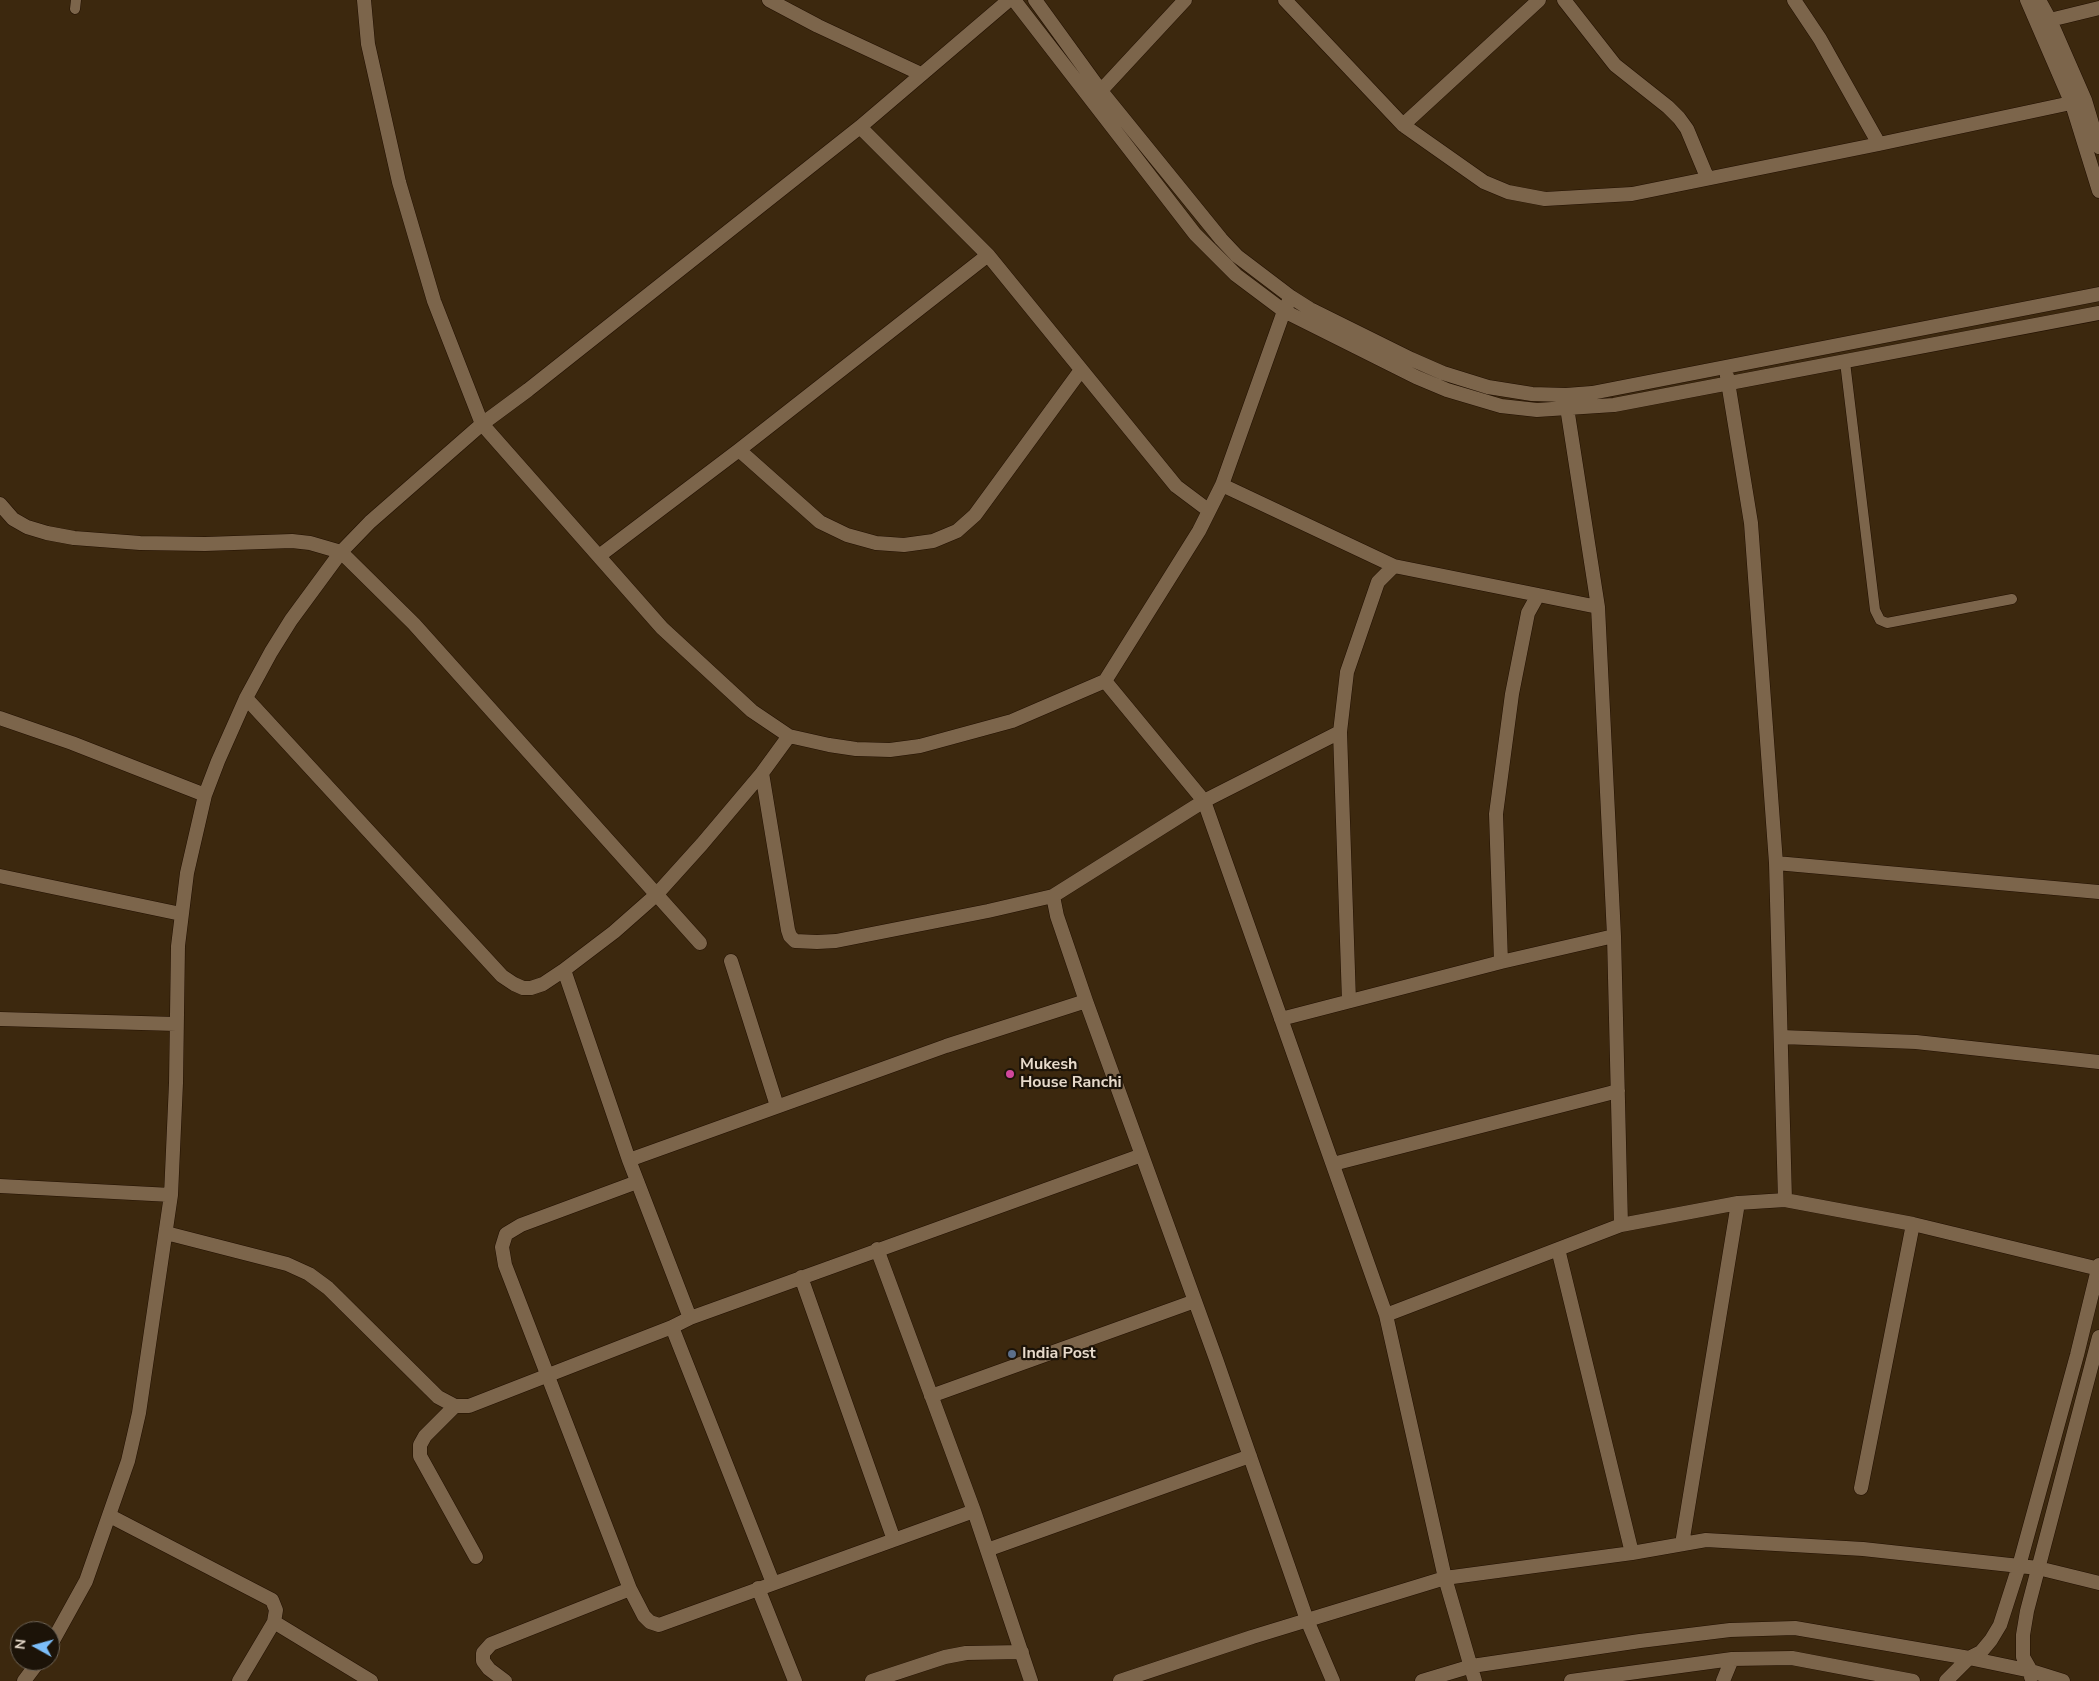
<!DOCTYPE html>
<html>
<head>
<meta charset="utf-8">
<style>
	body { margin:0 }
	#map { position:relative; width:2099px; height:1681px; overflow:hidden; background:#3c280e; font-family:"Nunito Sans",sans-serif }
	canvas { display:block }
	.north { position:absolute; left:10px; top:1621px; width:50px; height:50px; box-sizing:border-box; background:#1c1308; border:1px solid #6d6356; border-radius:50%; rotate:277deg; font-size:14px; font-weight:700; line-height:20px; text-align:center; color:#e7dacb }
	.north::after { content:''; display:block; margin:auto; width:18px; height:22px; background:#7cbef9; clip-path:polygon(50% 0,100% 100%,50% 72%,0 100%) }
</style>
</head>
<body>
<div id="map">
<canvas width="2099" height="1681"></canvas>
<div class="north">N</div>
</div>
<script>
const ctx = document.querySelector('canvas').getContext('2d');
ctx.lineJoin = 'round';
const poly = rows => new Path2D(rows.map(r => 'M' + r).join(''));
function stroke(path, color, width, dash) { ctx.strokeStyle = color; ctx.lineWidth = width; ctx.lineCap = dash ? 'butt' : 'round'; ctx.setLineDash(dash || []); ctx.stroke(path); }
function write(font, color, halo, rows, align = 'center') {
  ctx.font = font + ' "Nunito Sans",sans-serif'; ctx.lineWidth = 4.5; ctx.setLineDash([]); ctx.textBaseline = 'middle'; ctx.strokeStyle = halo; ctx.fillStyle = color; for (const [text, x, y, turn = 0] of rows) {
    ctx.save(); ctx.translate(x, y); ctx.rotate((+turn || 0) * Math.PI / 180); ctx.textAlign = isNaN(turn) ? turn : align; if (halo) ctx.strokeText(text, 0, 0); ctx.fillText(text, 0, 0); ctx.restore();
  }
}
const service = poly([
	[75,9,76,0],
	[1845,362,1875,610,1880,620,1887,623,2012,599]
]);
const minor = poly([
	[364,0,368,44,399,182,434,301,482,424,662,628,752,711,789,736,829,745,856,749,890,750,920,746,1012,721,1105,681,1199,531,1222,485,1284,311,1291,297],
	[769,0,818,26,921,74],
	[1014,0,1195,234,1236,275,1284,311,1416,377,1447,390,1501,406,1537,410,1614,405,2099,313],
	[1035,0,1101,91,1221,239,1237,256,1291,297,1310,309,1411,359,1443,373,1488,387,1532,394,1566,395,1592,393,2099,294],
	[1285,0,1403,125,1484,182,1508,192,1545,199,1632,194,1879,144,2085,100],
	[1564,0,1615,65,1668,107,1679,118,1687,129,1707,177],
	[1794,0,1820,39,1879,144],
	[2027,0,2072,104,2099,191],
	[2039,0,2050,20,2085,100,2099,147],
	[2050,20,2099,8],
	[1095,97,1185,0],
	[1403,125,1539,0],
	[860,127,988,255,1176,486,1208,510],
	[1727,376,1751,523,1776,863,1785,1200],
	[1566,401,1598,607,1614,936,1621,1225],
	[739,450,820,522,847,535,876,543,904,545,933,541,957,531,975,515,1081,370],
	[1222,485,1394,566],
	[0,504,13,519,27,527,47,533,74,538,140,543,205,544,292,541,310,543,341,552,414,624,700,943],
	[599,556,739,450,988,255],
	[1105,681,1204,801,1386,1315,1445,1578,1475,1681],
	[246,698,502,976,514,984,523,988,531,988,543,984,564,970,614,932,656,895,702,844,762,773,789,736],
	[0,718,72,743,205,795],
	[762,773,788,930,790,936,795,941,817,942,836,941,988,911,1053,896],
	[1776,863,2099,892],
	[0,876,181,914],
	[731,961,777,1106],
	[1501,962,1496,814,1512,694,1528,613,1538,595],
	[564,970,629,1160,690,1318,1142,1155],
	[1349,1001,1340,732,1347,672,1378,582,1394,566,1598,607],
	[0,1019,176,1024],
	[1281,1019,1501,962,1614,936],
	[1781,1037,1916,1042,2099,1062],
	[629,1160,946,1046,1086,1001],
	[1333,1164,1618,1091],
	[637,1182,521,1225,506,1234,502,1247,505,1265,630,1589,644,1616,650,1622,659,1625,974,1511],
	[0,1186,171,1195],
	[166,1233,287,1264,309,1274,328,1288,438,1397,455,1406,469,1406,672,1327,690,1318],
	[877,1249,974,1511,1031,1681],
	[1558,1249,1632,1553],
	[801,1277,894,1540],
	[1386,1315,1621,1225,1738,1203,1785,1200,1913,1224,2099,1269],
	[672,1327,773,1583],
	[931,1396,1195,1301],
	[455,1406,425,1436,420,1445,420,1456,476,1557],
	[1861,1488,1913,1224],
	[110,1516,272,1600,276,1610,274,1622,239,1681],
	[1682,1544,1738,1203],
	[987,1550,1250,1456],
	[758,1588,795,1681],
	[274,1622,371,1681],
	[50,1646,86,1581,128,1461,139,1413,171,1195,176,1083,178,946,187,873,205,795,218,761,246,698,271,652,291,620,341,552,370,522,482,424,528,390,860,127,1009,0],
	[2031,1677,2031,1671,2023,1657,2023,1635,2027,1611,2099,1337],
	[24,1681,39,1661],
	[505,1681,489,1669,483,1661,483,1653,491,1644,630,1589],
	[872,1681,945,1657,966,1653,1022,1652],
	[1120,1681,1252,1637,1445,1578,1632,1553,1706,1540,1863,1549,2038,1568,2099,1583],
	[1333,1681,1307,1620,1216,1359,1086,1001,1057,916,1053,896,1204,801,1340,732],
	[1422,1681,1472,1666,1640,1641,1730,1630,1795,1628,1969,1658,2031,1671,2063,1681],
	[1571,1681,1732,1659,1792,1658,1913,1681],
	[1723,1681,1732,1659],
	[1946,1681,1969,1658,1981,1652,1991,1640,2000,1625,2019,1566,2077,1355,2099,1265]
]);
stroke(service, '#221000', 11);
stroke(minor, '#221000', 15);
stroke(service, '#7c654b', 10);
stroke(minor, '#7c654b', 14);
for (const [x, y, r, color] of [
	[1010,1074,5,"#d1479c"],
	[1012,1354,5,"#5c6f8a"]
]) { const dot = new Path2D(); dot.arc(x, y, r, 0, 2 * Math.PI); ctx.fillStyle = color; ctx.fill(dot); stroke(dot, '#1c1308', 2); }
write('bold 16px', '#e7dacb', '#1c1308', [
	["Mukesh",1020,1065],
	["House Ranchi",1020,1083],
	["India Post",1022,1354]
], 'left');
</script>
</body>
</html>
